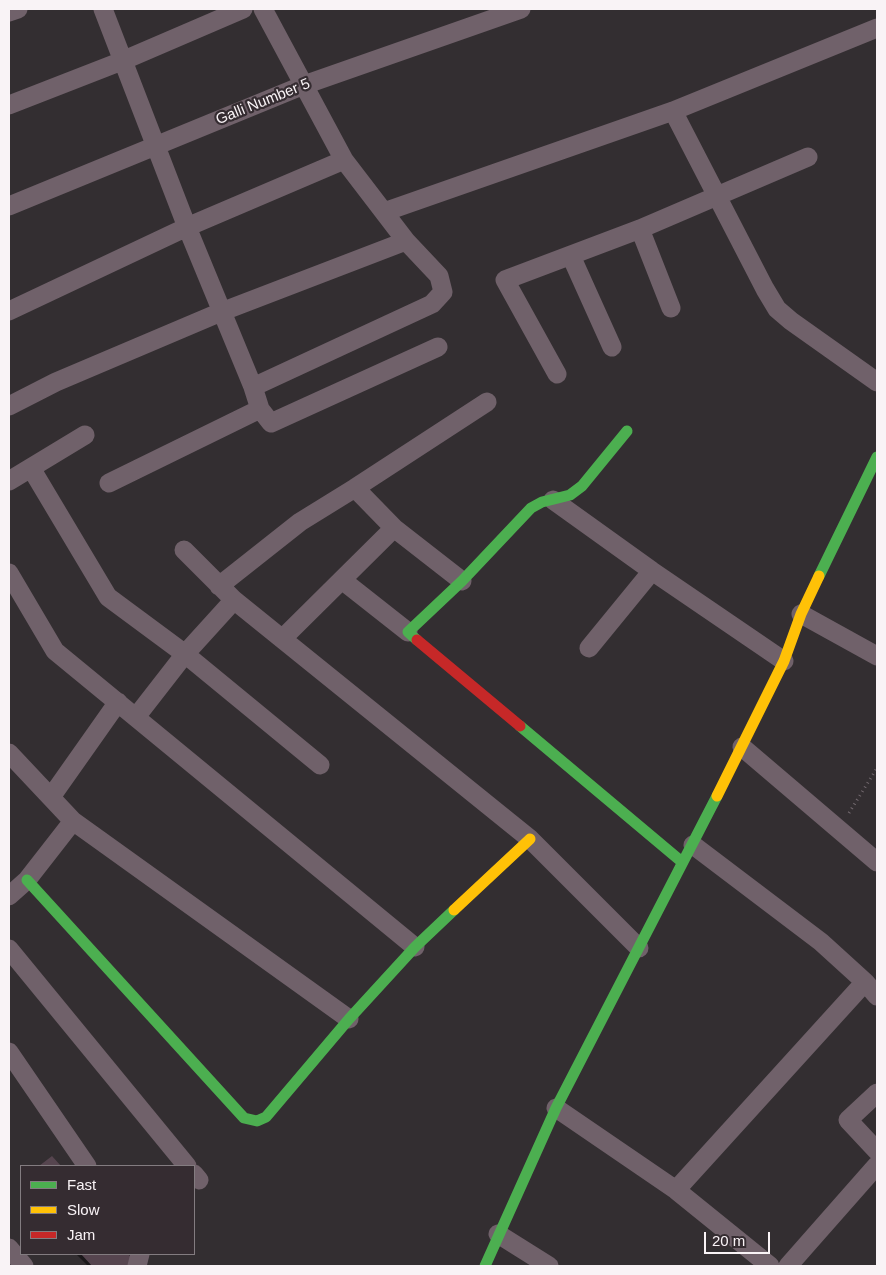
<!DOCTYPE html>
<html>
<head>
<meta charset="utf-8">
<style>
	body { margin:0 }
	#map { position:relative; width:886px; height:1275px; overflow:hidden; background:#332e31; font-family:Arial,sans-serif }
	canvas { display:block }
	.frame { position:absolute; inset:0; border:10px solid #f9f3f6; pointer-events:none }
	.legend { position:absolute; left:20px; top:1165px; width:175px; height:90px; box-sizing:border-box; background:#352c31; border:1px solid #837c80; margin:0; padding:6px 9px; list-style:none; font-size:15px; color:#f9f3f6 }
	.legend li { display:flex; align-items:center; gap:10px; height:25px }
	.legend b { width:25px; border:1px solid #837c80 }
	.scale { position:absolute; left:704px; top:1232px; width:66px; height:22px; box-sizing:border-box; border:2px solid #f9f3f6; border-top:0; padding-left:6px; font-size:15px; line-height:18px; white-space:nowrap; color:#f9f3f6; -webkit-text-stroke:4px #352c31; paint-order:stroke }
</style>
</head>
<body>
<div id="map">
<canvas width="886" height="1275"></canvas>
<div class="frame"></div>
<ul class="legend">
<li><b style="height:6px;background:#4caf50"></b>Fast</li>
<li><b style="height:6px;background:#ffc107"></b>Slow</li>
<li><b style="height:6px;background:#c62828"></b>Jam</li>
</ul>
<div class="scale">20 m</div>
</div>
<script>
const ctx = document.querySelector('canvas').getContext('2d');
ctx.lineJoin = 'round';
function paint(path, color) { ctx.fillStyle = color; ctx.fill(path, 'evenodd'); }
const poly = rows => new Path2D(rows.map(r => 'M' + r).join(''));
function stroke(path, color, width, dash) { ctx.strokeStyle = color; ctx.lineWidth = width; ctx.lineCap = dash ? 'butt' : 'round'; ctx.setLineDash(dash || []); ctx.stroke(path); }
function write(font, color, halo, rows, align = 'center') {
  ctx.font = font + ' Arial,sans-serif'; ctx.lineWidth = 4.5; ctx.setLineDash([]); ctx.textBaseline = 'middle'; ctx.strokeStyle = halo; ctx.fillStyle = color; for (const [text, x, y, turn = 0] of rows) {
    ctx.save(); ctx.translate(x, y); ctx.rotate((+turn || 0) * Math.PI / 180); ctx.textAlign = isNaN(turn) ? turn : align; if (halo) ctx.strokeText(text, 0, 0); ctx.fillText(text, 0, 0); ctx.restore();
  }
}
paint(poly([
	[76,1254,126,1254,136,1266,88,1266]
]), '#0007');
paint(poly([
	[52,1156,61,1166,39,1166],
	[81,1254,128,1254,134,1261,128,1266,92,1266]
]), '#56454f');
stroke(poly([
	[849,813,877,768]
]), '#746a70', 3, [1, 4]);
stroke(poly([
	[103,9,187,227,253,387,260,409,271,423,438,347],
	[9,12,18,9],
	[9,105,122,61,243,9],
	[673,111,765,289,777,309,791,321,877,382],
	[9,206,304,85,521,9],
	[384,212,673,111,877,28],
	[640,229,671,308],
	[571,256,612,347],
	[9,311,187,227,344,160],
	[557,374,505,280,640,229,808,157],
	[253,387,432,304,443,292,439,276,406,241,344,160,263,9],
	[9,406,56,382,221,312,406,241],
	[31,468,108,597,185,654,320,765],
	[9,481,85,435],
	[109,483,260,409],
	[355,488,487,402],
	[553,500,652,571,784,661],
	[184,550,234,600,530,839,639,948],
	[9,573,55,651,415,947],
	[342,580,408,632],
	[219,586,300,522,355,488,394,528,462,581],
	[801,614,877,656],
	[282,639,394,528],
	[589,648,652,571],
	[136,717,185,654,234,600],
	[742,747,877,862],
	[9,753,73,821,349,1019],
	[51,797,118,702],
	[693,845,821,942,865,982,877,996],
	[9,896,27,880,73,821],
	[9,949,187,1166],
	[9,1052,87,1166],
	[877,1093,848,1120,877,1151],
	[556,1108,676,1190,770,1266],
	[194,1174,199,1180],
	[676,1190,865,982],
	[498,1234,549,1266],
	[9,1248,24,1266],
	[137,1266,140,1254],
	[788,1266,877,1165]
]), '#70616a', 19);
stroke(poly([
	[819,576,877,457],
	[417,640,408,632,462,581,531,508,542,502,570,495,582,486,627,431],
	[520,726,682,862],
	[27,880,244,1118,257,1121,266,1117,349,1019,415,947,454,910],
	[485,1266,556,1108,717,796]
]), '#4caf50', 11);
stroke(poly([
	[717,796,784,661,801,614,819,576],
	[454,910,530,839]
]), '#ffc107', 11);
stroke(poly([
	[417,640,520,726]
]), '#c62828', 11);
write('15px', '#f9f3f6', '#352c31', [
	["Galli Number 5",263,102,-22]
]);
</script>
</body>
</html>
